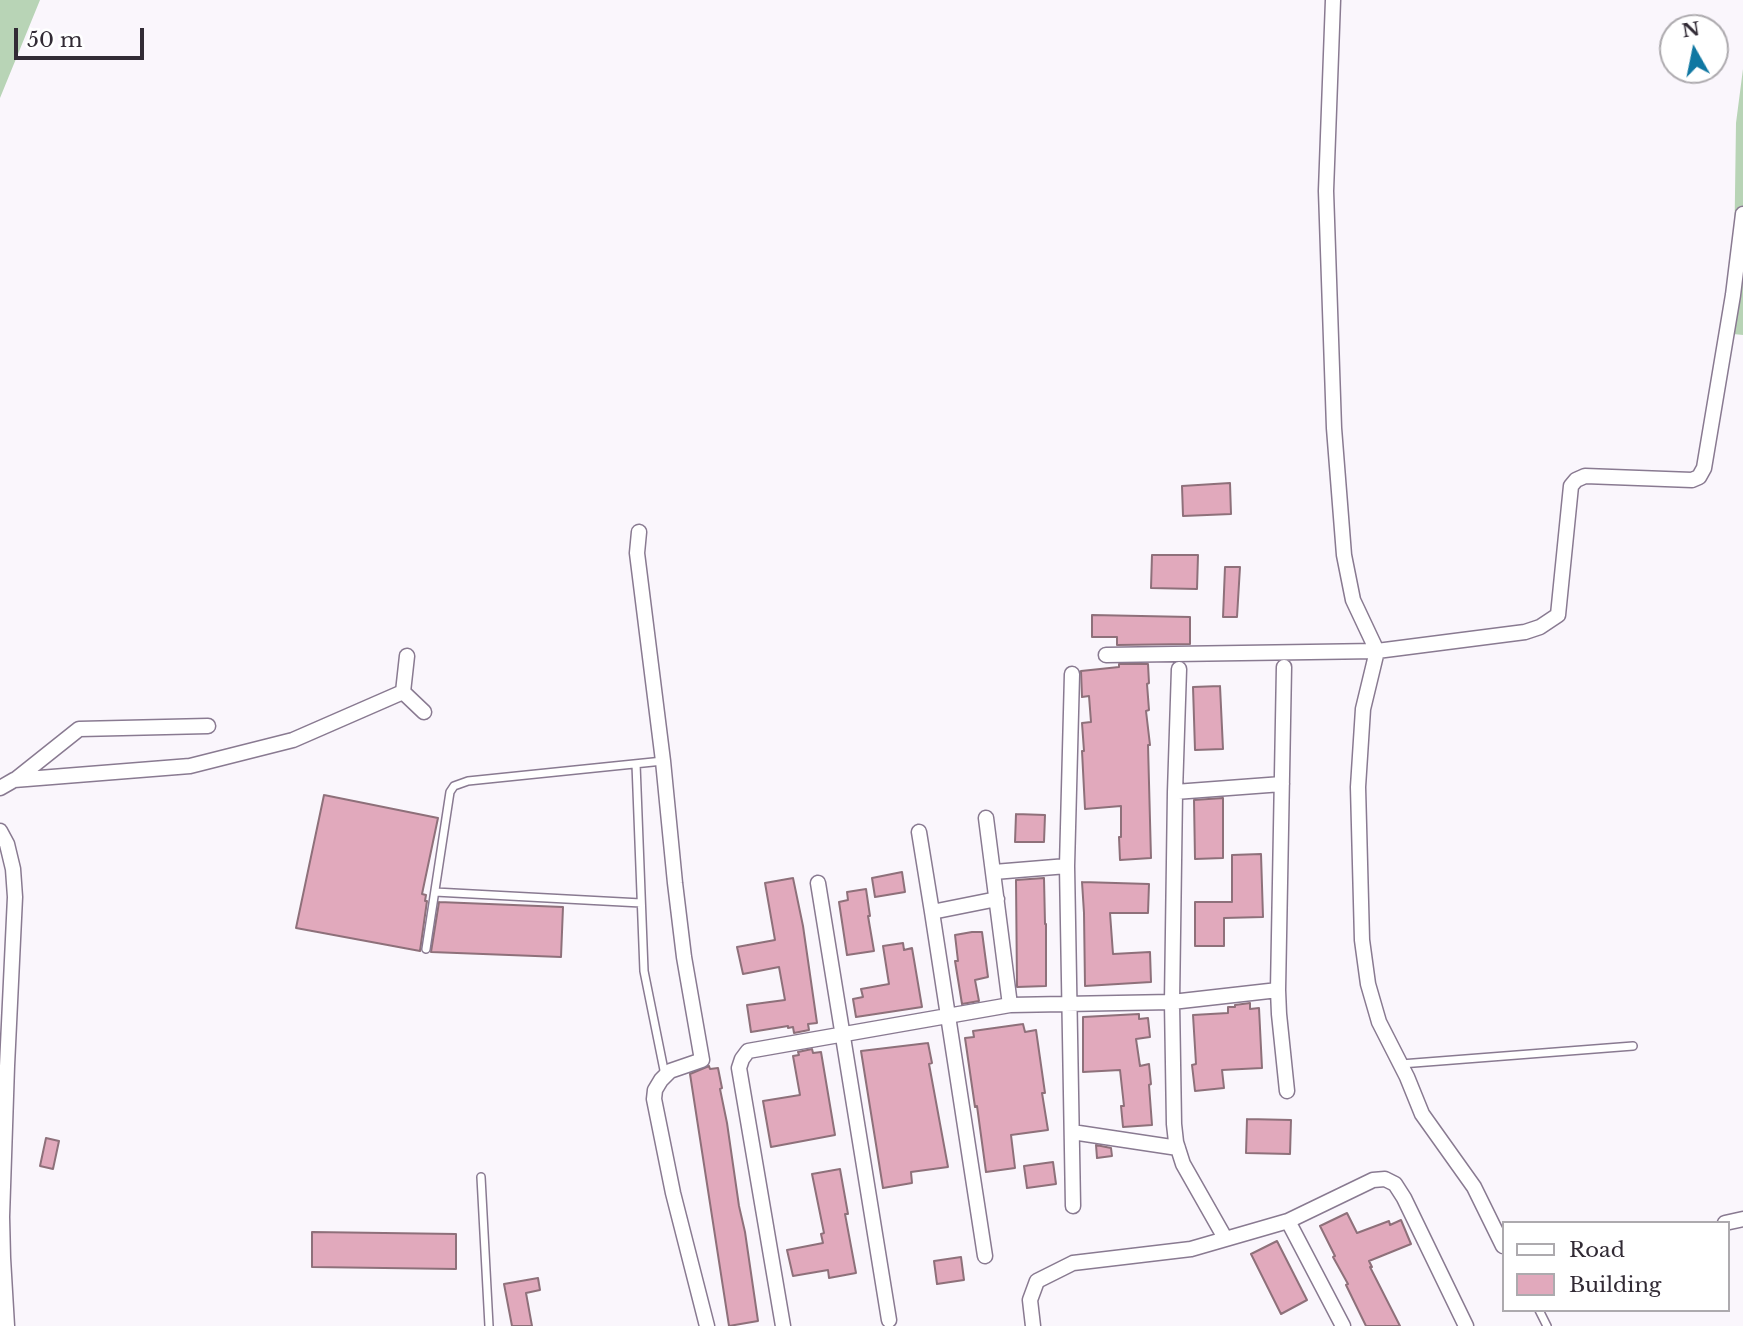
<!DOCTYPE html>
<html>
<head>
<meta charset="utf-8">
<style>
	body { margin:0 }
	#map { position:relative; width:1743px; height:1326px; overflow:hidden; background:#faf6fc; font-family:"Libre Baskerville",serif }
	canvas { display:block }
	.legend { position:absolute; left:1502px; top:1221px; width:228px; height:91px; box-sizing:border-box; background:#fff; border:2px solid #adaaae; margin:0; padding:9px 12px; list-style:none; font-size:21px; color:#322b35 }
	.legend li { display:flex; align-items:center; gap:14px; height:35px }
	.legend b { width:35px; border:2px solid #adaaae }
	.north { position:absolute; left:1659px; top:14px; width:70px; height:70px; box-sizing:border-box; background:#fff; border:2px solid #adaaae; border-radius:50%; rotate:351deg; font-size:19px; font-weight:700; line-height:28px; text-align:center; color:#322b35 }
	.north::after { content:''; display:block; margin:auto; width:24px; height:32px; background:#0f77a2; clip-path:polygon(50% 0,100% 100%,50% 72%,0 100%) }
	.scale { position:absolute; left:14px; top:28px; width:130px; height:32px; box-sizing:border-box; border:4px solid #322b35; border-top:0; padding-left:9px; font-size:21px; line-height:24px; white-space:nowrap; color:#322b35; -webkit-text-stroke:5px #fff; paint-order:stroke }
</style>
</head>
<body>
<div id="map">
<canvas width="1743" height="1326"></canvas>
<ul class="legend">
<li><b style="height:9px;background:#fff"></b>Road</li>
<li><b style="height:19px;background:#e1a9bc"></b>Building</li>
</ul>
<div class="north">N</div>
<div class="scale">50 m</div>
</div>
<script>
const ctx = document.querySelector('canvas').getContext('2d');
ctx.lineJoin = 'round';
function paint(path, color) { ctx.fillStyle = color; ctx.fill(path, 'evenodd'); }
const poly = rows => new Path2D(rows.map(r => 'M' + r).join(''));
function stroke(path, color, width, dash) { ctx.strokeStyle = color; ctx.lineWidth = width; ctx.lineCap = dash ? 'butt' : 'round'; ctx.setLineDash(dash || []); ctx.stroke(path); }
paint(poly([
	[0,0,40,0,0,98],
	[1743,69,1743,335,1733,334,1736,123]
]), '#b8d4b6');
const building = poly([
	[1230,483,1231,514,1183,516,1182,486,1230,483],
	[1152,555,1198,555,1197,589,1151,588,1152,555],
	[1225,567,1240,567,1237,617,1223,617,1225,567],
	[1092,615,1190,617,1190,644,1117,645,1117,637,1092,637,1092,615],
	[1119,664,1148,664,1149,683,1147,684,1149,710,1146,711,1150,745,1148,745,1151,858,1120,860,1119,837,1121,837,1121,806,1085,809,1082,751,1084,751,1082,723,1091,722,1089,696,1082,697,1081,671,1119,667,1119,664],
	[1220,686,1223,749,1195,750,1193,687,1220,686],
	[324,795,438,818,422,894,426,895,425,901,427,901,420,951,296,928,324,795],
	[1223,798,1223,858,1195,859,1194,800,1223,798],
	[1016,814,1045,815,1044,842,1015,842,1016,814],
	[1261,854,1263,917,1224,918,1224,946,1195,946,1195,902,1232,902,1232,855,1261,854],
	[902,872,905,892,875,897,872,878,902,872],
	[793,878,803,926,817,1023,808,1024,809,1030,794,1033,793,1027,788,1028,788,1026,751,1032,747,1005,785,1000,779,967,743,974,737,947,775,940,765,883,793,878],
	[1044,878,1045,924,1046,924,1046,986,1017,987,1016,880,1044,878],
	[1082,882,1149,884,1148,913,1110,913,1113,954,1150,952,1151,982,1085,986,1084,913,1082,882],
	[866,889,870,916,868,916,874,951,847,955,839,902,848,900,847,892,866,889],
	[439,902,563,907,561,957,431,952,439,902],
	[972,932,982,932,988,977,975,980,979,1001,962,1004,955,961,958,961,955,935,972,932],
	[903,943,904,950,912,948,922,1007,856,1017,853,999,863,997,861,989,889,984,883,946,903,943],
	[1250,1003,1250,1009,1259,1008,1262,1068,1222,1070,1224,1088,1195,1091,1192,1065,1196,1064,1193,1015,1228,1013,1228,1007,1235,1007,1235,1005,1250,1003],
	[1139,1014,1139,1019,1148,1018,1150,1037,1136,1039,1140,1066,1149,1064,1151,1084,1149,1085,1152,1125,1123,1127,1121,1106,1124,1106,1120,1070,1083,1072,1083,1017,1139,1014],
	[1023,1024,1025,1032,1036,1030,1045,1093,1042,1093,1048,1130,1011,1135,1015,1168,986,1172,977,1106,975,1107,965,1038,974,1037,973,1031,1023,1024],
	[928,1043,932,1063,929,1064,948,1167,911,1172,912,1183,883,1188,861,1051,928,1043],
	[812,1049,813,1053,821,1052,835,1135,771,1147,763,1101,800,1095,793,1056,799,1055,798,1052,812,1049],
	[709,1066,710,1069,718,1068,722,1088,720,1089,727,1123,739,1206,745,1232,758,1321,729,1326,690,1074,709,1066],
	[1247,1119,1291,1120,1290,1154,1246,1153,1247,1119],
	[46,1138,59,1141,53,1169,40,1166,46,1138],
	[1096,1145,1111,1148,1112,1156,1097,1158,1096,1145],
	[1053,1162,1056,1184,1027,1188,1024,1166,1053,1162],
	[840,1169,848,1214,845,1214,856,1273,829,1278,828,1270,793,1276,787,1250,823,1243,821,1234,824,1233,812,1174,840,1169],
	[1347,1213,1357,1233,1389,1221,1390,1225,1401,1220,1411,1244,1369,1261,1372,1267,1370,1267,1400,1326,1366,1326,1346,1285,1348,1284,1333,1257,1335,1256,1320,1226,1347,1213],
	[312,1232,456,1234,456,1269,312,1267,312,1232],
	[1277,1241,1307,1300,1281,1314,1251,1254,1277,1241],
	[961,1257,964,1280,937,1284,934,1261,961,1257],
	[538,1278,540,1290,526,1293,532,1326,512,1326,504,1284,538,1278]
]);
paint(building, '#e1a9bc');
stroke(building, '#8e707a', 2);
const lane = poly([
	[636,764,644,971,665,1075],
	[435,892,641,903],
	[426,949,450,792,454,786,468,781,663,761],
	[1401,1064,1633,1046],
	[481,1177,489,1326],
	[1539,1310,1547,1326]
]);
const street = poly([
	[1333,0,1326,191,1334,428,1344,555,1353,600,1377,651,1363,709,1358,787,1362,940,1368,984,1379,1022,1407,1077,1422,1114,1474,1187,1503,1246],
	[639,532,637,553,663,761,675,883,684,957,702,1060,670,1071,661,1080,655,1090,654,1099,673,1193,707,1326],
	[1106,655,1377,651,1525,632,1540,627,1558,615,1571,486,1576,480,1585,476,1692,480,1699,477,1704,468,1733,295,1743,214],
	[1179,669,1175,792,1172,1002,1174,1124,1176,1142,1183,1164,1225,1238],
	[1072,674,1067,866,1073,1206],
	[403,692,424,712],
	[15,780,79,729,208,726],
	[0,788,14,780,190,766,293,740,403,692,407,656],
	[1175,792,1282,784],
	[986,818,1010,1005],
	[0,831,7,844,13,869,15,897,7,1066,2,1217,3,1258,7,1326],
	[919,832,932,912,985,1256],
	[994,872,1067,866],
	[818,883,889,1320],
	[932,912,997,899],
	[1278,990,1279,1014,1287,1091],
	[1072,1132,1178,1148],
	[1288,1221,1343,1326],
	[1725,1223,1743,1219],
	[783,1326,739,1068,742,1059,748,1051,1010,1005,1172,1002,1278,990,1284,667],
	[1033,1326,1030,1300,1037,1281,1073,1263,1191,1249,1288,1221,1373,1180,1385,1179,1395,1184,1404,1198,1466,1326]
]);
stroke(lane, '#897a91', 10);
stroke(street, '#897a91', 17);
stroke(lane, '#fff', 7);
stroke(street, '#fff', 14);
</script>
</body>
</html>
